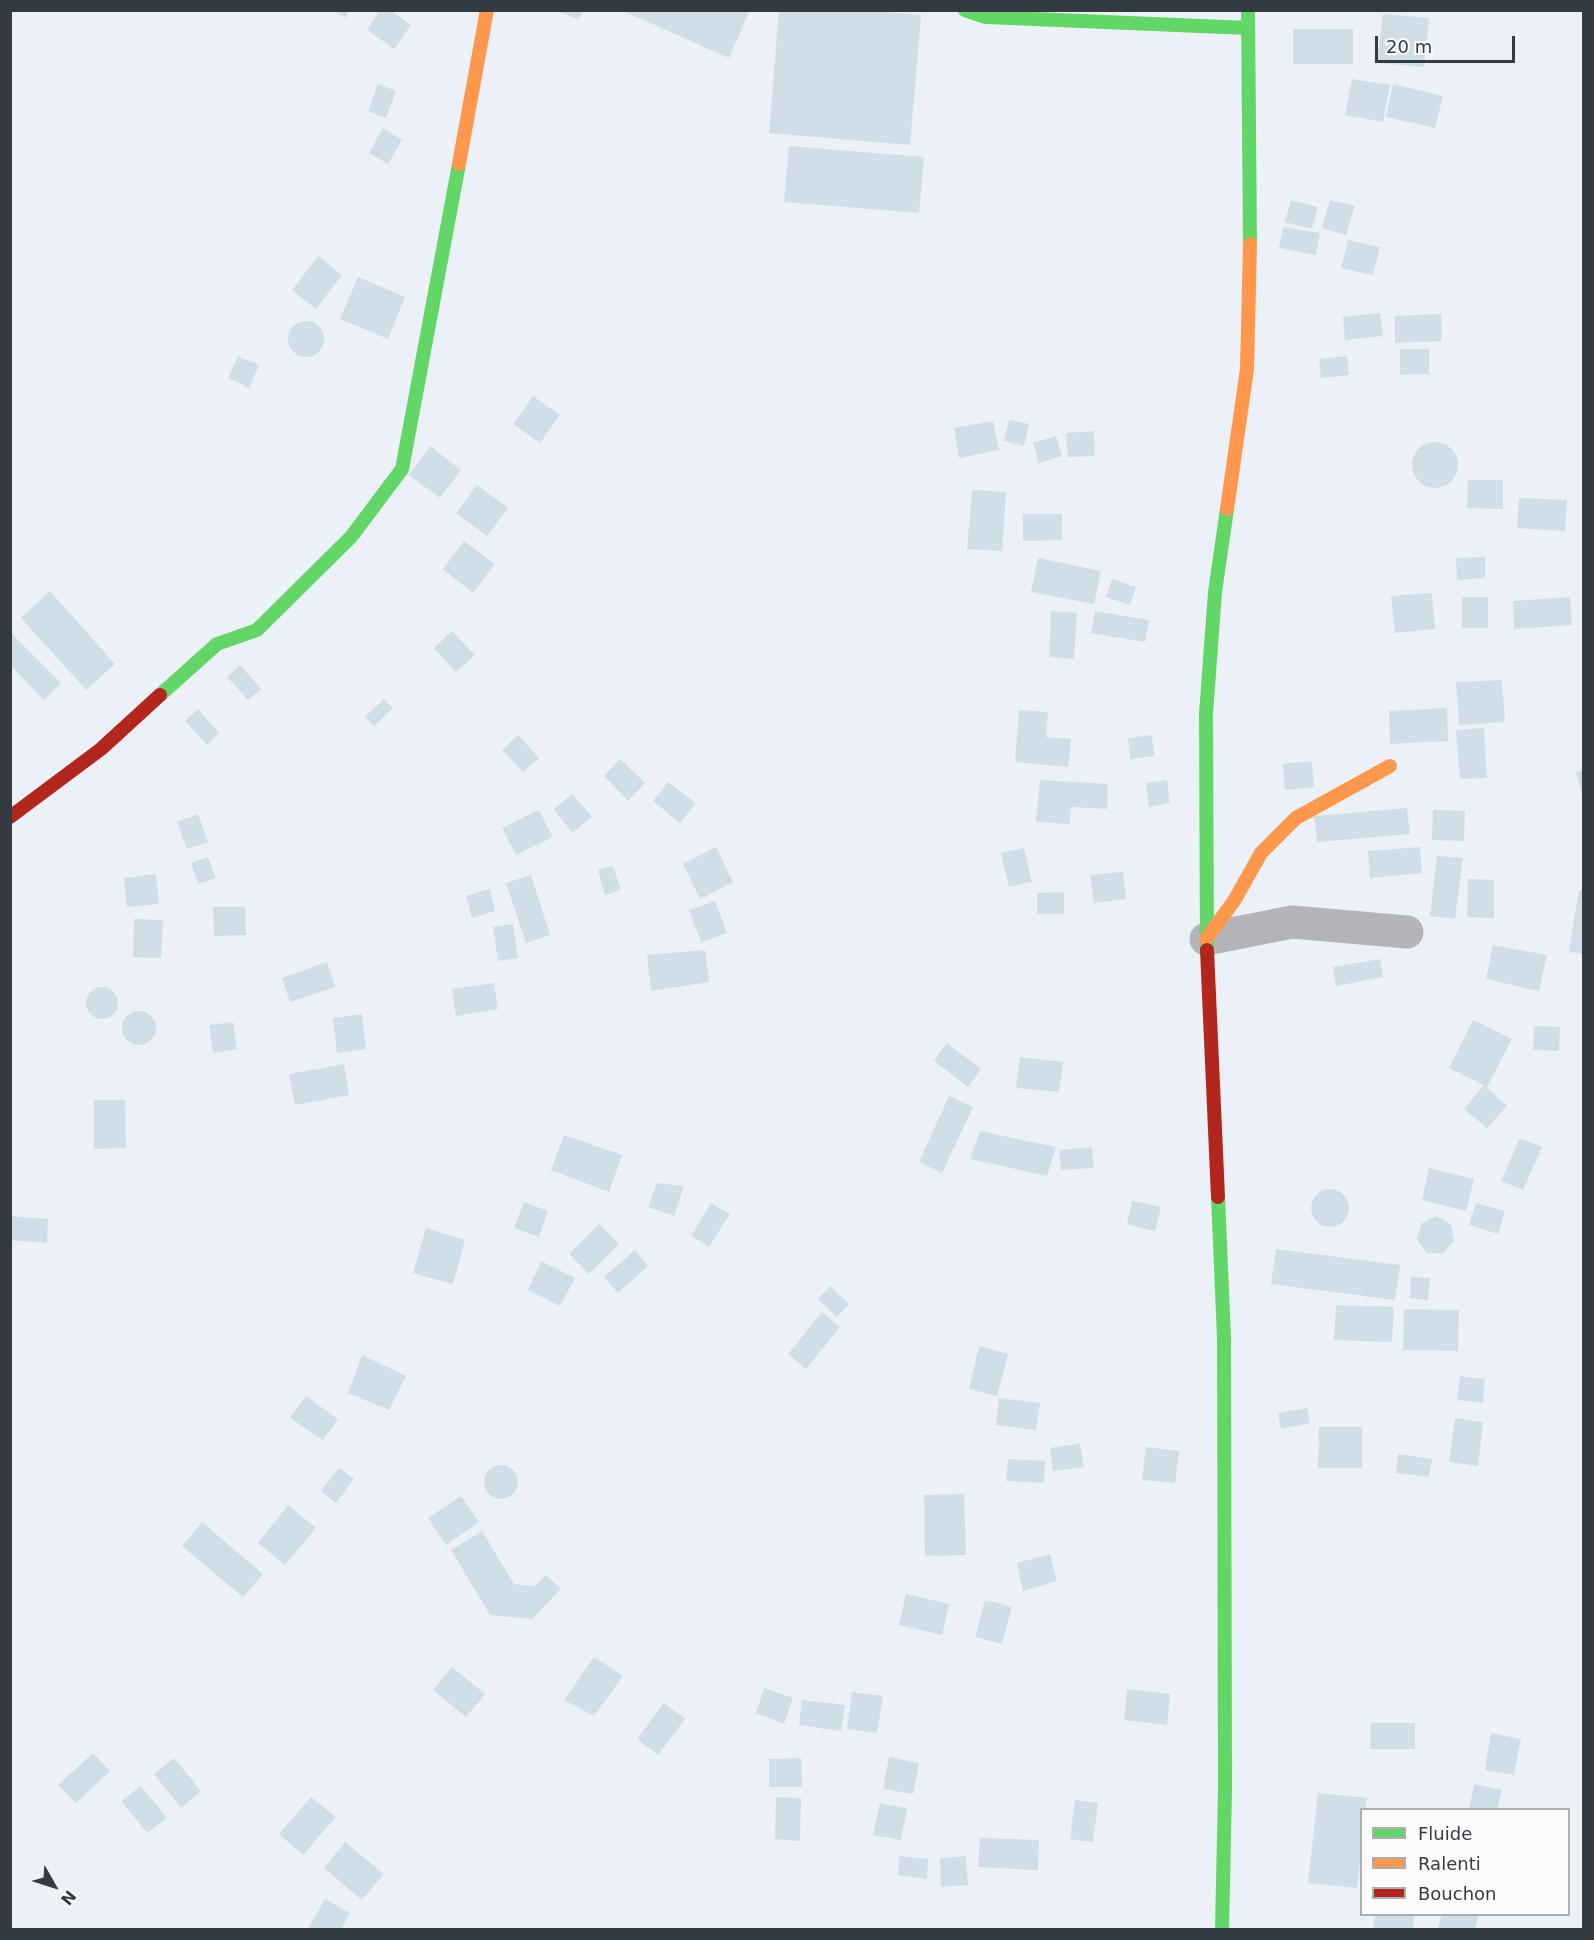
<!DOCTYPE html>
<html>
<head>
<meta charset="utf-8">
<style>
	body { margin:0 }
	#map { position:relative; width:1594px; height:1940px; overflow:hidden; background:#ecf1f7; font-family:"DejaVu Sans",sans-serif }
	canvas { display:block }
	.frame { position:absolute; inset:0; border:12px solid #343a42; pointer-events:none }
	.legend { position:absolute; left:1360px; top:1808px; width:210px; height:108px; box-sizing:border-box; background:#fcfcfc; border:2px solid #acaeb2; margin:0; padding:8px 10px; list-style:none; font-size:18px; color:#343a42 }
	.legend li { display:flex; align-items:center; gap:12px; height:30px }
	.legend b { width:30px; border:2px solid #acaeb2 }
	.north { position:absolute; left:24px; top:1856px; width:60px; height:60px; -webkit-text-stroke:4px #fcfcfc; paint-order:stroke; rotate:129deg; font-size:16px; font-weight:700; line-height:24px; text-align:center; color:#343a42 }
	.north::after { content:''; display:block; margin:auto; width:21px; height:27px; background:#343a42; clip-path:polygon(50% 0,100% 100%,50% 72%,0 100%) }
	.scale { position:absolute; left:1375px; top:36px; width:140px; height:27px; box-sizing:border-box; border:3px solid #343a42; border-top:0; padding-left:8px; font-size:18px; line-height:21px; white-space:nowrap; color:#343a42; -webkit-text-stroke:4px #fcfcfc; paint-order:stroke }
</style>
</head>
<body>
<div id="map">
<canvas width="1594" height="1940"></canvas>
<div class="frame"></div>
<ul class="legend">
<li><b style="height:8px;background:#63d668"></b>Fluide</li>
<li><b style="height:8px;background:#ff974d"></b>Ralenti</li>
<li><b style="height:8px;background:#b3261e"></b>Bouchon</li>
</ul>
<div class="north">N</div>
<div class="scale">20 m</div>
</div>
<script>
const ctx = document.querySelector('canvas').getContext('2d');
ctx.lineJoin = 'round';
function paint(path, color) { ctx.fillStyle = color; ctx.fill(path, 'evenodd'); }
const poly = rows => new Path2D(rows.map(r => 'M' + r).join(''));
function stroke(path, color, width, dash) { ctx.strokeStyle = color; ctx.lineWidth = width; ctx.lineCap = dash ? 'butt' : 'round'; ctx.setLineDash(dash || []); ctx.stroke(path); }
paint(poly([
	[333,10,349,10,345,18],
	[380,10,390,10,411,25,394,49,367,30],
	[556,10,583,10,579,20],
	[621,10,750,10,729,58],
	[779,10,862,10,921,15,910,145,769,133],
	[1383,14,1429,18,1424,67,1377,63],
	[1293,29,1353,29,1353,64,1293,64],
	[1352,79,1390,85,1383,122,1345,115],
	[378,84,396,91,386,118,368,111],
	[1393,84,1443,96,1435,128,1386,117],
	[383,128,402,140,388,164,369,153],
	[789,146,924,157,919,213,784,202],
	[1291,200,1318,207,1312,229,1285,222],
	[1330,200,1355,206,1346,235,1322,228],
	[1283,227,1320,233,1316,255,1279,248],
	[1348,240,1380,247,1373,275,1341,268],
	[318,256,342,275,316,309,292,290],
	[358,277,405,297,388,339,340,319],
	[1380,313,1383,336,1345,340,1343,317],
	[1441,314,1442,341,1395,343,1395,316],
	'288 339a18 18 0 1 1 36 0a18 18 0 1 1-36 0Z',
	[1400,349,1429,349,1429,374,1400,375],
	[238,356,259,365,249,388,228,378],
	[1347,356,1349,375,1321,378,1319,359],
	[533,396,560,415,540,443,513,424],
	[1009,420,1029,424,1024,446,1004,441],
	[993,421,999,450,959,458,954,428],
	[1094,431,1095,456,1068,457,1066,433],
	[1056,436,1062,456,1039,463,1033,443],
	'1412 465a23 23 0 1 1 46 0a23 23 0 1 1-46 0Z',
	[430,446,461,470,440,498,409,475],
	[1468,480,1503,480,1503,509,1467,508],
	[477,485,508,508,487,536,456,513],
	[972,490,1006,492,1002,551,967,549],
	[1519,498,1567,500,1565,531,1517,528],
	[1023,514,1062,514,1062,540,1023,541],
	[464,541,495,564,473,593,443,569],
	[1485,557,1485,578,1457,580,1456,558],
	[1038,558,1101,571,1094,604,1031,592],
	[1112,579,1136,587,1130,605,1106,597],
	[50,591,115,664,86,690,21,618],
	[1432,593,1435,629,1395,633,1391,596],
	[1462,597,1488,597,1488,628,1462,628],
	[1570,597,1572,625,1514,629,1513,601],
	[1051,611,1077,613,1074,659,1049,657],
	[1095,611,1149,620,1145,642,1091,633],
	[452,631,475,655,456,672,434,648],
	[10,632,61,683,44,700,10,665],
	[240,665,261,689,248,700,227,677],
	[1502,680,1505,722,1459,725,1456,682],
	[384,699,393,708,374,726,365,717],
	[1447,708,1448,741,1390,744,1389,711],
	[198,709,219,733,207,745,185,721],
	[1019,710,1048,712,1046,737,1071,739,1068,767,1015,762],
	[1484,728,1487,778,1460,779,1456,730],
	[518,735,539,758,523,772,502,750],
	[1152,735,1154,756,1130,759,1128,738],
	[620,759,645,783,628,801,604,776],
	[1312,761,1314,787,1285,790,1283,764],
	[1584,770,1584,798,1583,798,1576,772],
	[1040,780,1108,784,1107,809,1071,807,1070,824,1036,822],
	[1167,780,1170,803,1149,807,1146,783],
	[668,782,696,803,680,823,653,801],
	[572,794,592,817,572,833,554,809],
	[1407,808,1410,834,1317,842,1314,816],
	[539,810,553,837,516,855,502,828],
	[1433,810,1465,811,1464,841,1432,840],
	[198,814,208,842,187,849,177,822],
	[716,847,733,882,700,899,683,864],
	[1420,847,1422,873,1370,878,1368,851],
	[1024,848,1032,882,1009,887,1001,853],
	[1437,856,1463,858,1455,919,1430,916],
	[208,857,216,878,198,884,191,863],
	[613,866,621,890,605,895,598,870],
	[1123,872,1126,899,1094,903,1090,875],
	[156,874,159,904,127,907,124,878],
	[531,875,550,935,526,943,506,883],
	[1468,879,1494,880,1494,918,1467,917],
	[490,889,495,911,472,918,466,896],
	[1579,890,1584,891,1584,954,1569,952],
	[1064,892,1064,914,1037,914,1037,893],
	[715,901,727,933,701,942,689,910],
	[213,907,245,907,246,935,214,936],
	[134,919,163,920,161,958,133,957],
	[513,924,518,958,498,961,493,927],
	[1493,945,1547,955,1539,991,1486,979],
	[705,950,709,982,651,991,647,955],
	[1380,959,1383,977,1336,986,1333,967],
	[327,962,335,987,290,1002,282,978],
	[494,983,498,1009,456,1016,452,989],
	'86 1003a16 16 0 1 1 32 0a16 16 0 1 1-32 0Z',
	'122 1028a17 17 0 1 1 34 0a17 17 0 1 1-34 0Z',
	[362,1014,366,1049,337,1053,333,1018],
	[1473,1020,1512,1039,1487,1087,1449,1068],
	[233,1022,237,1049,213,1053,209,1025],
	[1534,1026,1560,1027,1559,1051,1533,1050],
	[947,1043,981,1069,968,1087,934,1061],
	[1020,1057,1063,1062,1059,1092,1016,1088],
	[344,1064,349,1095,295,1105,289,1074],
	[1484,1085,1507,1106,1487,1128,1464,1109],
	[949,1096,973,1107,942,1173,919,1162],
	[94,1100,125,1100,126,1148,94,1149],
	[980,1131,1056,1147,1047,1176,970,1159],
	[564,1135,622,1155,609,1192,551,1170],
	[1520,1138,1542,1147,1523,1190,1501,1181],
	[1092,1147,1094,1168,1061,1170,1059,1150],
	[1429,1168,1474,1179,1466,1211,1422,1200],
	[657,1183,684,1186,674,1216,648,1207],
	'1311 1208a19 19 0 1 1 38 0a19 19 0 1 1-38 0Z',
	[1132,1201,1161,1207,1155,1231,1127,1224],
	[524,1202,548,1211,539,1237,514,1228],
	[711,1203,730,1214,709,1247,691,1236],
	[1476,1203,1505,1211,1498,1234,1469,1225],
	[10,1216,48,1219,47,1243,10,1240],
	[1437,1216,1451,1225,1454,1241,1443,1253,1427,1253,1417,1239,1422,1223],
	[599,1224,619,1244,589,1274,569,1254],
	[426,1228,465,1240,453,1284,413,1273],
	[1276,1249,1400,1265,1395,1300,1271,1284],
	[635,1250,648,1266,618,1293,604,1277],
	[541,1261,575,1278,560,1306,528,1290],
	[1411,1277,1430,1278,1428,1300,1410,1298],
	[830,1286,849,1304,837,1317,818,1299],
	[1336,1305,1394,1307,1392,1342,1334,1340],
	[1404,1309,1459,1310,1458,1351,1403,1350],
	[822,1312,840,1327,806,1369,788,1354],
	[979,1346,1008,1354,997,1396,969,1389],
	[362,1355,406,1376,389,1410,348,1393],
	[1460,1376,1485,1379,1483,1403,1457,1400],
	[306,1396,338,1419,323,1440,290,1418],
	[999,1398,1040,1403,1036,1430,996,1425],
	[1307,1408,1310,1423,1281,1429,1278,1413],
	[1455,1418,1483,1422,1478,1466,1449,1462],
	[1319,1427,1362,1427,1362,1468,1318,1468],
	[1080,1443,1084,1467,1053,1471,1050,1448],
	[1146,1447,1179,1451,1175,1483,1142,1480],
	[1398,1454,1432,1459,1429,1477,1396,1473],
	[1008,1459,1045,1461,1044,1483,1006,1481],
	'484 1482a17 17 0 1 1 34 0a17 17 0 1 1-34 0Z',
	[339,1468,354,1479,336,1503,321,1491],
	[964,1494,966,1555,925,1556,924,1495],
	[461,1496,479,1522,446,1545,428,1518],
	[288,1505,316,1528,285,1565,258,1543],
	[202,1522,263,1574,243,1597,182,1546],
	[482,1531,514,1584,535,1586,546,1575,561,1589,532,1619,490,1615,451,1550],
	[1050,1554,1057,1581,1023,1591,1017,1563],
	[906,1594,949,1604,942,1635,899,1625],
	[985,1600,1012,1607,1002,1644,975,1637],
	[594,1657,623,1676,594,1716,564,1700],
	[452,1667,485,1694,466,1717,433,1690],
	[764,1688,793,1698,784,1724,756,1713],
	[1127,1689,1170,1694,1167,1725,1124,1720],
	[852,1692,883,1696,877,1733,847,1729],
	[802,1700,845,1705,841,1731,799,1725],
	[664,1703,685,1719,658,1755,637,1739],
	[1371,1723,1415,1723,1415,1749,1370,1749],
	[1491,1733,1521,1739,1514,1775,1485,1770],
	[93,1753,110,1771,76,1803,58,1785],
	[889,1757,919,1763,913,1794,883,1789],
	[174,1758,201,1791,181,1808,154,1774],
	[801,1758,802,1787,769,1787,769,1759],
	[1474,1784,1502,1790,1497,1810,1469,1810],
	[141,1786,167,1818,147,1833,121,1801],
	[1318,1793,1367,1798,1365,1810,1362,1810,1362,1844,1357,1888,1308,1883],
	[311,1797,336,1817,303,1855,279,1834],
	[776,1797,801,1798,800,1841,775,1839],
	[1075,1800,1098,1803,1093,1842,1070,1839],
	[880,1803,907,1808,901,1840,873,1835],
	[980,1838,1039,1840,1038,1870,978,1867],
	[345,1842,384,1874,362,1900,324,1868],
	[899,1856,928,1859,927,1879,898,1875],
	[966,1856,968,1885,941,1887,940,1858],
	[325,1899,350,1913,341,1930,307,1930],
	[1375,1914,1414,1914,1413,1930,1373,1930],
	[1442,1914,1479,1914,1475,1930,1437,1930]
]), '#d0dee8');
stroke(poly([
	[1206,939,1292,922,1407,932]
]), '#b3b5b9', 33);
stroke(poly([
	[965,10,986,17,1248,28],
	[1248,10,1250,244],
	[160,695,217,644,257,630,351,537,402,469,459,164],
	[1207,950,1206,714,1215,592,1227,509],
	[1218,1197,1224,1337,1225,1789,1222,1930]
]), '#63d668', 14);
stroke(poly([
	[459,164,487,10],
	[1227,509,1247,369,1250,244],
	[1206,939,1234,901,1261,853,1296,818,1390,766]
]), '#ff974d', 14);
stroke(poly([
	[10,817,101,749,160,695],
	[1207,950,1218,1197]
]), '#b3261e', 14);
</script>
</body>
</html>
